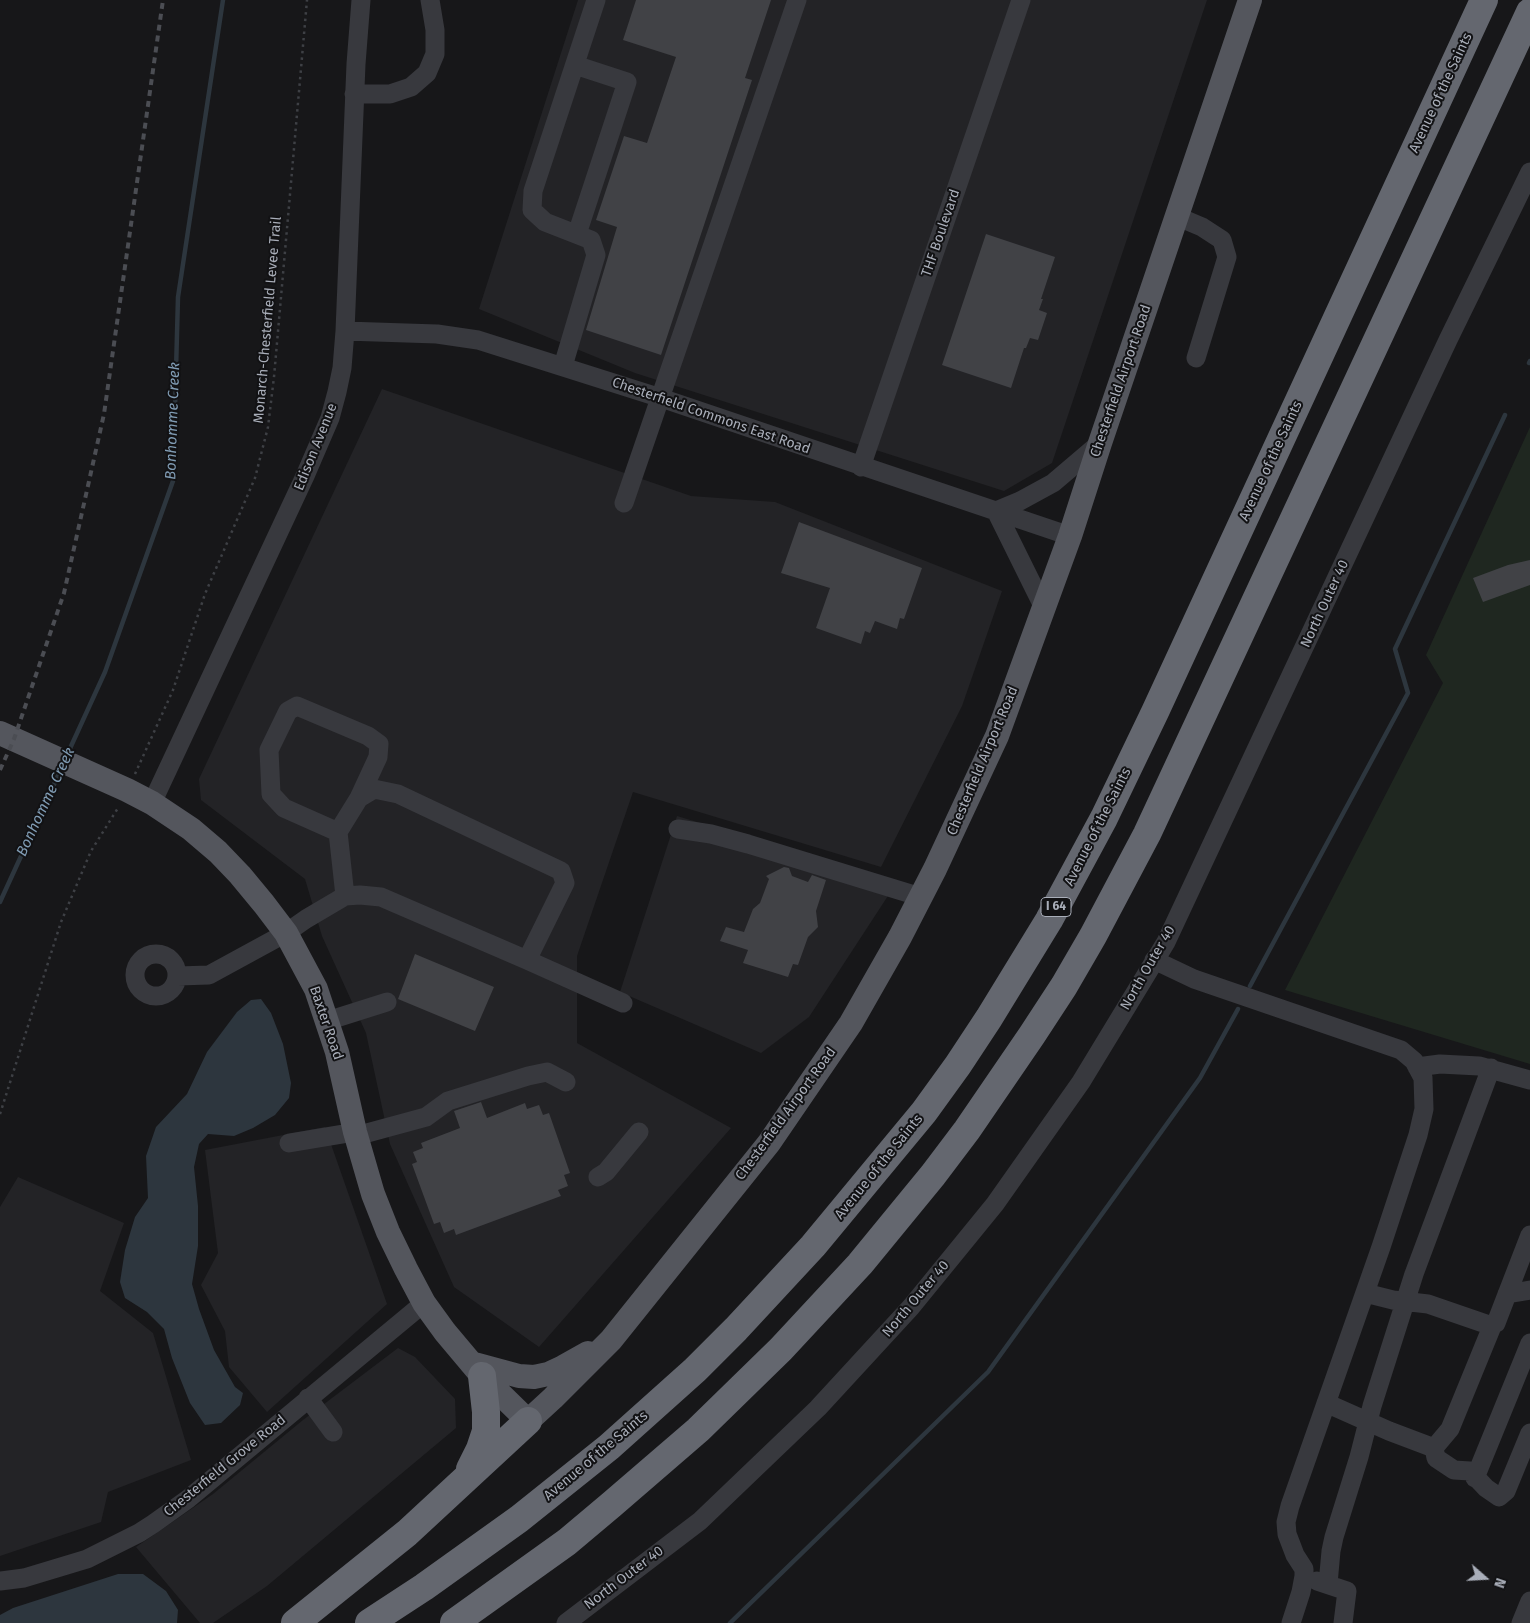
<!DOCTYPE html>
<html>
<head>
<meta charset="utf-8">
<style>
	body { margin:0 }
	#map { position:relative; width:1530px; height:1623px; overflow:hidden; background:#171719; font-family:"Fira Sans",sans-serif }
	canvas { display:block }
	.north { position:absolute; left:1460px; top:1553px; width:50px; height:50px; -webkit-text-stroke:4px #121214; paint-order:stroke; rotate:109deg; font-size:14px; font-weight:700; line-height:20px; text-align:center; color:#a9aeb9 }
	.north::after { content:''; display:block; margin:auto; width:18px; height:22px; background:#a9aeb9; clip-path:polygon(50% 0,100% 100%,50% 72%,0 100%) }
</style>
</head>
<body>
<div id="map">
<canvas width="1530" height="1623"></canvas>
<div class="north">N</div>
</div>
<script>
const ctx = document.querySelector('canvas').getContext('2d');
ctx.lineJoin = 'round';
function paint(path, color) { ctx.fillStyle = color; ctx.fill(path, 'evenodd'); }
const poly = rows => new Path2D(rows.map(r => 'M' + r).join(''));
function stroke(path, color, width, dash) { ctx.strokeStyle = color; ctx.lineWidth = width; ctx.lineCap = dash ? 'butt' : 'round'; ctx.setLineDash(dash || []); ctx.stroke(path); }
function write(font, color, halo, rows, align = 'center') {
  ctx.font = font + ' "Fira Sans",sans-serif'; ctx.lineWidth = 4; ctx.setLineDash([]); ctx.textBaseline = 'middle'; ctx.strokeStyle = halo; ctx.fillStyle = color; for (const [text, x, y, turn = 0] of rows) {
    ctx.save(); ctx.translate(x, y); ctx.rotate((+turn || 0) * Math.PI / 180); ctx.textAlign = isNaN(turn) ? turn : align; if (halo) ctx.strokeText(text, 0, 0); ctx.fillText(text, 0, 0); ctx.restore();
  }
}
paint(poly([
	[578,0,1207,0,1052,463,1004,491,635,373,479,309],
	[382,389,691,496,775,502,1002,591,962,706,881,867,633,792,577,956,577,1043,731,1128,539,1347,454,1287,390,1144,366,1033,322,936,305,879,201,800,199,779],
	[677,816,897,882,809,1017,761,1053,620,992],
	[325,1127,387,1304,267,1412,229,1367,225,1331,201,1285,218,1253,205,1150],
	[18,1177,124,1223,100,1291,153,1333,191,1460,108,1492,101,1522,0,1556,0,1207],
	[398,1348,415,1357,455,1399,456,1428,267,1586,213,1623,200,1623,136,1547,213,1494,303,1420]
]), '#232326');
paint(poly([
	[1530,427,1530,1064,1285,990,1443,683,1426,655]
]), '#1f2720');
paint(poly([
	[261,999,271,1013,283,1044,291,1083,289,1098,275,1115,253,1128,234,1136,208,1134,199,1144,194,1167,198,1206,198,1246,192,1284,199,1309,214,1350,235,1387,243,1393,240,1405,221,1423,205,1425,190,1403,172,1358,164,1329,147,1312,125,1298,120,1282,125,1250,135,1217,148,1198,146,1156,156,1127,187,1094,207,1052,237,1012,251,1000],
	[118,1574,143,1574,166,1591,178,1610,177,1623,0,1623,0,1615,13,1608]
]), '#2d363e');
stroke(poly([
	[1529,363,1530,361],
	[67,755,105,672,173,481,178,297,223,0],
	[0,902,61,769],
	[1250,986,1408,693,1395,649,1505,415],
	[730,1623,988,1372,1200,1078,1238,1009]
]), '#2d363e', 4.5);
paint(poly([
	[636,0,771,0,745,78,752,80,661,355,586,330,617,227,596,220,624,136,647,143,676,57,623,40],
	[986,234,1055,257,1041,299,1043,299,1039,310,1047,313,1038,340,1030,338,1026,348,1024,348,1011,388,942,365],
	[799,522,922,568,904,619,900,618,897,629,875,621,870,633,865,631,861,644,816,628,830,588,781,573],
	[1530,560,1530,585,1483,602,1473,578,1508,565],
	[784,867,789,868,792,876,808,882,812,875,826,880,816,911,818,927,808,937,798,965,793,964,788,977,743,963,748,950,720,941,726,927,744,932,753,909,760,903,769,879,766,876],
	[415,954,494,987,475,1031,398,999],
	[481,1102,487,1118,525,1103,527,1109,539,1105,543,1115,549,1113,570,1173,564,1175,568,1186,558,1190,561,1196,456,1235,454,1229,444,1233,440,1222,434,1224,412,1164,417,1162,413,1152,423,1148,421,1143,460,1128,454,1111]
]), '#414246');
stroke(poly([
	[135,774,173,690,205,594,255,478,268,427,274,377,307,0],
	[0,1114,61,922,91,851,118,808]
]), '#3e4045', 2.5, [2.5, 4]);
stroke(poly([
	[575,65,627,82,577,234],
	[354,94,390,94,411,87,427,73,435,54,435,30,430,0],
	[1176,216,1202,227,1222,240,1227,257,1196,358],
	[345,331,437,334,478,340,661,398,1070,536],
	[563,366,596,255,591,240,545,222,532,210,533,191,596,0],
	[861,467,1021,0],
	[624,503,797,0],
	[996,511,1020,501,1053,483,1100,443],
	[996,511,1044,608],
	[152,803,305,476,330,418,337,392,342,368,345,331,356,64,361,0],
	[678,829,711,834,748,844,921,897],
	[338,832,284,808,271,794,269,750,288,711,297,706,368,736,379,744,378,757,359,798],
	[345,896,338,832,359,798,374,789,398,794,561,871,565,883,527,960],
	'135 975a21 21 0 1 1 42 0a21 21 0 1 1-42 0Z',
	[1154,960,1194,979,1401,1050,1414,1061,1423,1078,1424,1109,1418,1135,1381,1247,1290,1506,1286,1522,1287,1534,1295,1555,1304,1569,1304,1576,1301,1592,1291,1623],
	[178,976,209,975,286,933,306,919,345,896,360,895,381,897,527,960,623,1003],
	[327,1021,387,1002],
	[1417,1067,1440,1064,1479,1066,1530,1080],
	[356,1136,426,1117,448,1101,528,1076,547,1072,566,1082],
	[289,1143,355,1132],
	[598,1177,606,1172,639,1132],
	[1365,1293,1393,1300,1428,1304,1489,1325,1496,1323,1530,1235],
	[1507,1294,1530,1290],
	[308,1398,333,1432],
	[1326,1403,1389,1431,1434,1448,1450,1429,1493,1324],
	[1434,1448,1436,1458,1454,1470,1470,1471,1486,1488,1499,1497,1506,1491,1530,1433],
	[1475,1478,1530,1343],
	[0,1581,24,1578,87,1559,139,1533,153,1524,188,1499,424,1303],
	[1317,1581,1347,1591,1343,1623],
	[1328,1584,1331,1551,1334,1537,1359,1457,1372,1406,1414,1274,1491,1068],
	[566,1623,700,1521,818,1408,911,1307,995,1204,1081,1082,1166,942,1448,340,1530,172],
	[1521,1623,1530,1601]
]), '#38393e', 19);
stroke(poly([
	[0,733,127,790,152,803,191,829,218,852,240,875,264,904,286,933,316,989,337,1052,355,1132,373,1194,388,1232,406,1269,424,1303,445,1332,482,1376,528,1421,553,1398,611,1340,769,1143,851,1023,900,937,935,869,997,736,1070,536,1100,443,1250,0],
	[471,1363,519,1376,534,1377,548,1374,563,1367,588,1353]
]), '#54565d', 24);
stroke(poly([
	[470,1469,480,1449,486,1431,486,1412,482,1376],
	[295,1623,407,1533,528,1421],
	[369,1623,424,1587,519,1519,609,1447,695,1370,736,1329,813,1246,924,1112,958,1065,989,1018,1049,920,1104,818,1155,712,1484,0],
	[454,1623,567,1542,611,1505,698,1430,781,1349,860,1264,933,1175,967,1130,1032,1035,1064,986,1093,936,1147,834,1530,12]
]), '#64676f', 28);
stroke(poly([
	[0,770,14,739,64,593,104,414,163,0]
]), '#4b4d53', 4, [6, 5]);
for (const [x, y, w] of [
	[1056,907,30]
]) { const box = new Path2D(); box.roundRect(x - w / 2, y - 9.5, w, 19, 4); ctx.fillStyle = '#121214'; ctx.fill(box); stroke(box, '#a9aeb9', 1); }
write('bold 12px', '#a9aeb9', null, [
	["I 64",1056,907]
]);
write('14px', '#a9aeb9', '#121214', [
	["Avenue of the Saints",1441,93,-65],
	["THF Boulevard",941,233,-71],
	["Monarch-Chesterfield Levee Trail",268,320,-85],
	["Chesterfield Airport Road",1121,381,-71],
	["Chesterfield Commons East Road",711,416,19],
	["Edison Avenue",316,447,-68],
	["Avenue of the Saints",1271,461,-65],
	["North Outer 40",1325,604,-65],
	["Chesterfield Airport Road",983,761,-67],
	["Avenue of the Saints",1098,827,-63],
	["North Outer 40",1148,968,-60],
	["Baxter Road",326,1023,71],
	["Chesterfield Airport Road",786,1114,-54],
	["Avenue of the Saints",879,1167,-51],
	["North Outer 40",916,1299,-50],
	["Avenue of the Saints",596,1456,-40],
	["Chesterfield Grove Road",225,1466,-39],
	["North Outer 40",624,1578,-37]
]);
write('italic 15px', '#809cb4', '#121214', [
	["Bonhomme Creek",173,421,-88],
	["Bonhomme Creek",46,802,-65]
]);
</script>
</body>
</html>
